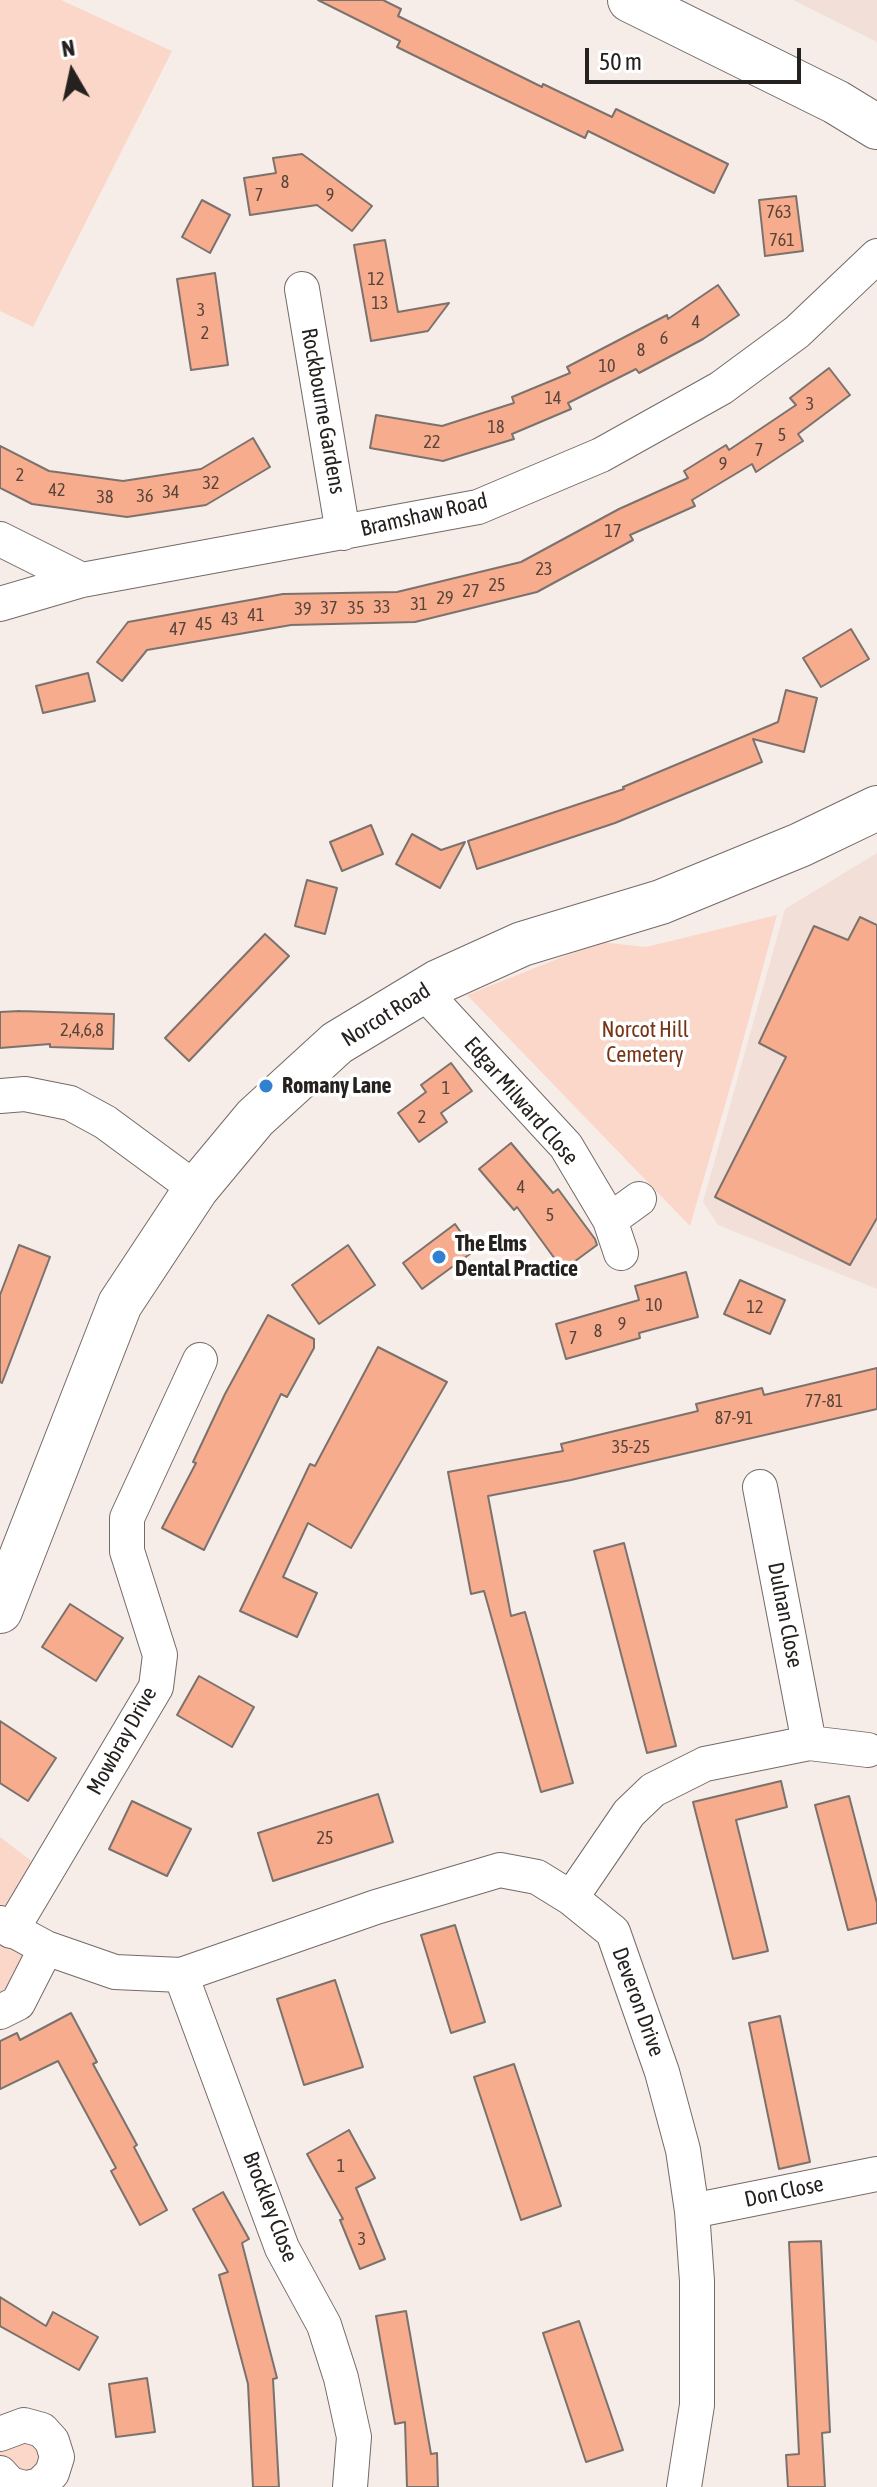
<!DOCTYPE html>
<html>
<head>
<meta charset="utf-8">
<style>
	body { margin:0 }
	#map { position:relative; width:877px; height:2487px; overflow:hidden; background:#f7ede8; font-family:"Asap Condensed",sans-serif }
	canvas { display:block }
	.north { position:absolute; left:32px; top:32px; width:80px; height:80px; -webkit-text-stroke:6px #fff; paint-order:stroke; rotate:351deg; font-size:22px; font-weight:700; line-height:32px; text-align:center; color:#25211f }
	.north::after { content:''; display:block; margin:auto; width:28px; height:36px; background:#25211f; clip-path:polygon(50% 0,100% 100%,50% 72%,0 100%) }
	.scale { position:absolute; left:585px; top:48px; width:216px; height:36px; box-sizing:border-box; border:4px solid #25211f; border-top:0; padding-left:10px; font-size:24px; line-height:28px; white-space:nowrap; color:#25211f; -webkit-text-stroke:6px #fff; paint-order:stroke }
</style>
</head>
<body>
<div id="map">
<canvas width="877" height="2487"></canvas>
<div class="north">N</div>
<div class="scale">50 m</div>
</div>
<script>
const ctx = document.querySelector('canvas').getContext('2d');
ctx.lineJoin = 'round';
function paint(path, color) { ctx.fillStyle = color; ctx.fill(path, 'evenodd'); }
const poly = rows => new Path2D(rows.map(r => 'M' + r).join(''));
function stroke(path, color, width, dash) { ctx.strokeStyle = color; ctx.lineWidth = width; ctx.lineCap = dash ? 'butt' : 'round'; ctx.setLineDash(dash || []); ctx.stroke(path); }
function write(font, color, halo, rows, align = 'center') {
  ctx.font = font + ' "Asap Condensed",sans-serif'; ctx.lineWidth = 7; ctx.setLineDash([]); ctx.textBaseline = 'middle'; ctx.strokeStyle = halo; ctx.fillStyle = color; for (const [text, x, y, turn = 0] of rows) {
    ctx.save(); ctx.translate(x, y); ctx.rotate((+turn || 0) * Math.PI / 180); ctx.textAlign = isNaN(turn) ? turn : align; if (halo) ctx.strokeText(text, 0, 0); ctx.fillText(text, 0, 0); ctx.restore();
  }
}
paint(poly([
	[793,0,877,0,877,42],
	[877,853,877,1289,718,1225,703,1202,785,909]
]), '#f2dfd7');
paint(poly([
	[0,0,61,0,172,51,33,327,0,311],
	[777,915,736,1067,690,1226,467,995,600,942,646,947],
	[0,1837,46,1872,12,1931,46,1948,0,2012],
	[24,2425,52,2473,0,2473,0,2434]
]), '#fbd7c9');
const building = poly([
	[318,0,383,0,401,9,398,16,542,87,543,84,612,117,616,109,728,164,714,193,588,131,585,138,464,80,397,47,400,41,318,0],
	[302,154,372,206,352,231,317,205,250,215,244,178,276,173,273,158,302,154],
	[796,196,803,251,765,256,759,200,796,196],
	[202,200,230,215,210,253,182,237,202,200],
	[385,240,398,312,449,303,428,331,371,341,354,245,385,240],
	[215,273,228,365,191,370,177,279,215,273],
	[718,285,739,315,703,339,639,373,636,369,568,403,571,409,512,434,514,439,443,461,370,448,376,415,442,426,514,403,512,397,570,373,567,367,667,315,668,319,718,285],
	[829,368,850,395,798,434,803,441,756,472,752,464,692,500,695,506,630,535,633,540,537,592,415,622,291,625,147,650,122,681,97,662,128,622,283,594,397,592,521,562,619,509,688,478,684,471,726,445,729,450,796,405,790,398,829,368],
	[253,438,270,467,206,505,127,517,32,504,0,488,0,446,49,471,123,481,201,469,253,438],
	[851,629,869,659,821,687,803,658,851,629],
	[88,673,95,701,43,713,36,686,88,673],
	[786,690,817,698,804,752,753,739,762,762,615,823,477,869,468,841,624,789,623,787,778,722,786,690],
	[371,825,383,854,342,871,330,842,371,825],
	[412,834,441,850,465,842,440,888,396,864,412,834],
	[307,880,337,888,325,934,295,926,307,880],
	[860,917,877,925,877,1218,850,1265,715,1197,786,1057,759,1043,814,926,848,940,860,917],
	[265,934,289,956,189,1061,165,1038,265,934],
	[20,1011,114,1014,113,1049,50,1047,50,1044,0,1048,0,1012,20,1011],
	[451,1063,472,1091,441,1113,447,1122,419,1142,398,1113,426,1092,421,1085,451,1063],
	[511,1143,553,1193,558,1189,595,1239,597,1245,563,1270,517,1207,514,1210,479,1169,511,1143],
	[455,1224,474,1251,422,1289,403,1263,455,1224],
	[19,1245,50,1257,2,1383,0,1382,0,1295,19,1245],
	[348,1245,375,1285,319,1324,292,1285,348,1245],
	[686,1272,698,1317,639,1333,640,1338,566,1359,556,1324,639,1300,635,1286,686,1272],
	[740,1280,785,1300,770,1334,724,1314,740,1280],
	[268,1315,314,1339,314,1348,287,1397,281,1394,204,1550,162,1528,196,1463,193,1462,225,1394,268,1315],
	[378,1347,447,1382,351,1548,308,1523,283,1577,317,1593,297,1637,240,1611,310,1464,315,1466,378,1347],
	[877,1368,877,1409,571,1480,488,1496,511,1616,525,1612,573,1783,541,1792,484,1591,471,1594,448,1472,563,1451,561,1444,698,1411,696,1404,762,1388,764,1395,877,1368],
	[624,1543,676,1746,647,1753,594,1551,624,1543],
	[70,1604,123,1638,96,1681,42,1647,70,1604],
	[199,1676,254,1707,232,1747,177,1715,199,1676],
	[0,1721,56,1758,28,1801,0,1783,0,1721],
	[781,1781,787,1807,736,1820,768,1951,733,1959,693,1802,781,1781],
	[378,1794,393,1842,273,1881,258,1833,378,1794],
	[849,1796,877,1903,877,1923,848,1930,815,1805,849,1796],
	[132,1801,191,1829,167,1876,109,1849,132,1801],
	[455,1925,485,2022,451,2033,421,1935,455,1925],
	[335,1980,363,2067,304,2085,277,1999,335,1980],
	[71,2013,97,2062,93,2064,137,2145,134,2147,167,2210,140,2225,111,2171,116,2168,58,2061,0,2089,0,2041,17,2033,20,2040,71,2013],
	[780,2016,810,2162,779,2169,749,2023,780,2016],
	[514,2064,561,2206,521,2220,474,2077,514,2064],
	[349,2130,375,2178,356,2188,385,2259,360,2269,340,2220,343,2219,307,2154,349,2130],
	[223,2192,249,2239,242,2243,277,2378,273,2379,279,2487,253,2487,248,2384,219,2275,228,2272,193,2209,223,2192],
	[821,2241,830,2432,822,2433,825,2487,788,2487,786,2455,799,2454,789,2242,821,2241],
	[0,2297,46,2326,53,2312,98,2337,79,2370,0,2326,0,2297],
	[406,2311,431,2454,437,2453,438,2487,407,2487,405,2422,395,2424,376,2316,406,2311],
	[579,2321,623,2450,586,2462,543,2333,579,2321],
	[147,2378,155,2432,116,2437,109,2384,147,2378]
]);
paint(building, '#f6ac8d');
stroke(building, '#7b726e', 2);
const street = poly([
	[302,289,343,533],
	[0,539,82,580],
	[0,604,82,580,478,507,601,455,721,388,797,332,877,256],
	[422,990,566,1146,610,1220,621,1253],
	[0,1096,25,1094,70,1103,105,1122,196,1189],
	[610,1220,639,1199],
	[760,1487,809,1743],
	[571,1898,629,1813,653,1790,705,1764,809,1743,868,1750],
	[0,1923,46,1948,115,1972,181,1975,376,1907,500,1870,537,1877,571,1898,613,1932,662,2072,683,2150,692,2211,697,2281,697,2405,684,2487],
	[11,1931,156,1687,160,1655,127,1551,127,1518,200,1360],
	[181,1975,282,2248,324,2325,341,2378,354,2437,350,2487],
	[0,2012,18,2003,46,1948],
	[692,2211,877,2174],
	[0,2434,24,2425,42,2430,52,2441,57,2457,52,2473,40,2485,31,2487],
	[0,2473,10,2484,21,2487]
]);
const secondary = poly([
	[0,1611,120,1304,196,1189,255,1118,337,1043,438,982,522,944,661,902,800,845,877,808]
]);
const primary = poly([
	[630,0,836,102,877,127]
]);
stroke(street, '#746a67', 36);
stroke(secondary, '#746a67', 46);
stroke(primary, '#746a67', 46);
stroke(street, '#fff', 34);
stroke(secondary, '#fff', 44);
stroke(primary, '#fff', 44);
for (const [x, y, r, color] of [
	[266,1086,8,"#3181d1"],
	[439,1257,8,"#3181d1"]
]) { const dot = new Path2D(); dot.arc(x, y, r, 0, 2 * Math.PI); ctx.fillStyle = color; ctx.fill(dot); stroke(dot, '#fff', 3); }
write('18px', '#59443a', null, [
	["8",285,182],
	["7",259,195],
	["9",330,195],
	["763",779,212],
	["761",782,240],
	["12",376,279],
	["13",380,303],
	["3",201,310],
	["4",696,322],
	["2",205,333],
	["6",664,338],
	["8",641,350],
	["10",607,366],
	["14",553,398],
	["3",810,404],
	["18",496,427],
	["5",782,435],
	["22",432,442],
	["7",759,450],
	["9",723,464],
	["2",20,475],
	["32",211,483],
	["42",57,490],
	["34",171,492],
	["36",145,496],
	["38",105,497],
	["17",613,531],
	["23",544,569],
	["25",497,585],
	["27",471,591],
	["29",445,598],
	["31",419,604],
	["33",382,607],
	["37",329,608],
	["35",356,608],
	["39",303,609],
	["41",256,615],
	["43",230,619],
	["45",204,624],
	["47",178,629],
	["2,4,6,8",82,1030],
	["1",446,1088],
	["2",422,1117],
	["4",521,1187],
	["5",550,1215],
	["10",654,1305],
	["12",755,1307],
	["9",622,1324],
	["8",598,1331],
	["7",573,1338],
	["77-81",824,1401],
	["87-91",734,1418],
	["35-25",631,1447],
	["25",325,1838],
	["1",341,2166],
	["3",362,2239]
]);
write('22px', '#25211f', '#fff', [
	["Rockbourne Gardens",323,411,80],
	["Bramshaw Road",424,515,-13],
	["Norcot Road",386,1015,-32],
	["Edgar Milward Close",521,1101,49],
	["Dulnan Close",785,1615,79],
	["Mowbray Drive",122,1741,-61],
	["Deveron Drive",638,2002,70],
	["Don Close",784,2192,-12],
	["Brockley Close",270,2207,69]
]);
write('22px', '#773516', '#fff', [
	["Norcot Hill",645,1030],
	["Cemetery",645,1055]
]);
write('bold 22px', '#25211f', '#fff', [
	["Romany Lane",282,1086],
	["The Elms",455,1244],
	["Dental Practice",455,1269]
], 'left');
</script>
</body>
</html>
